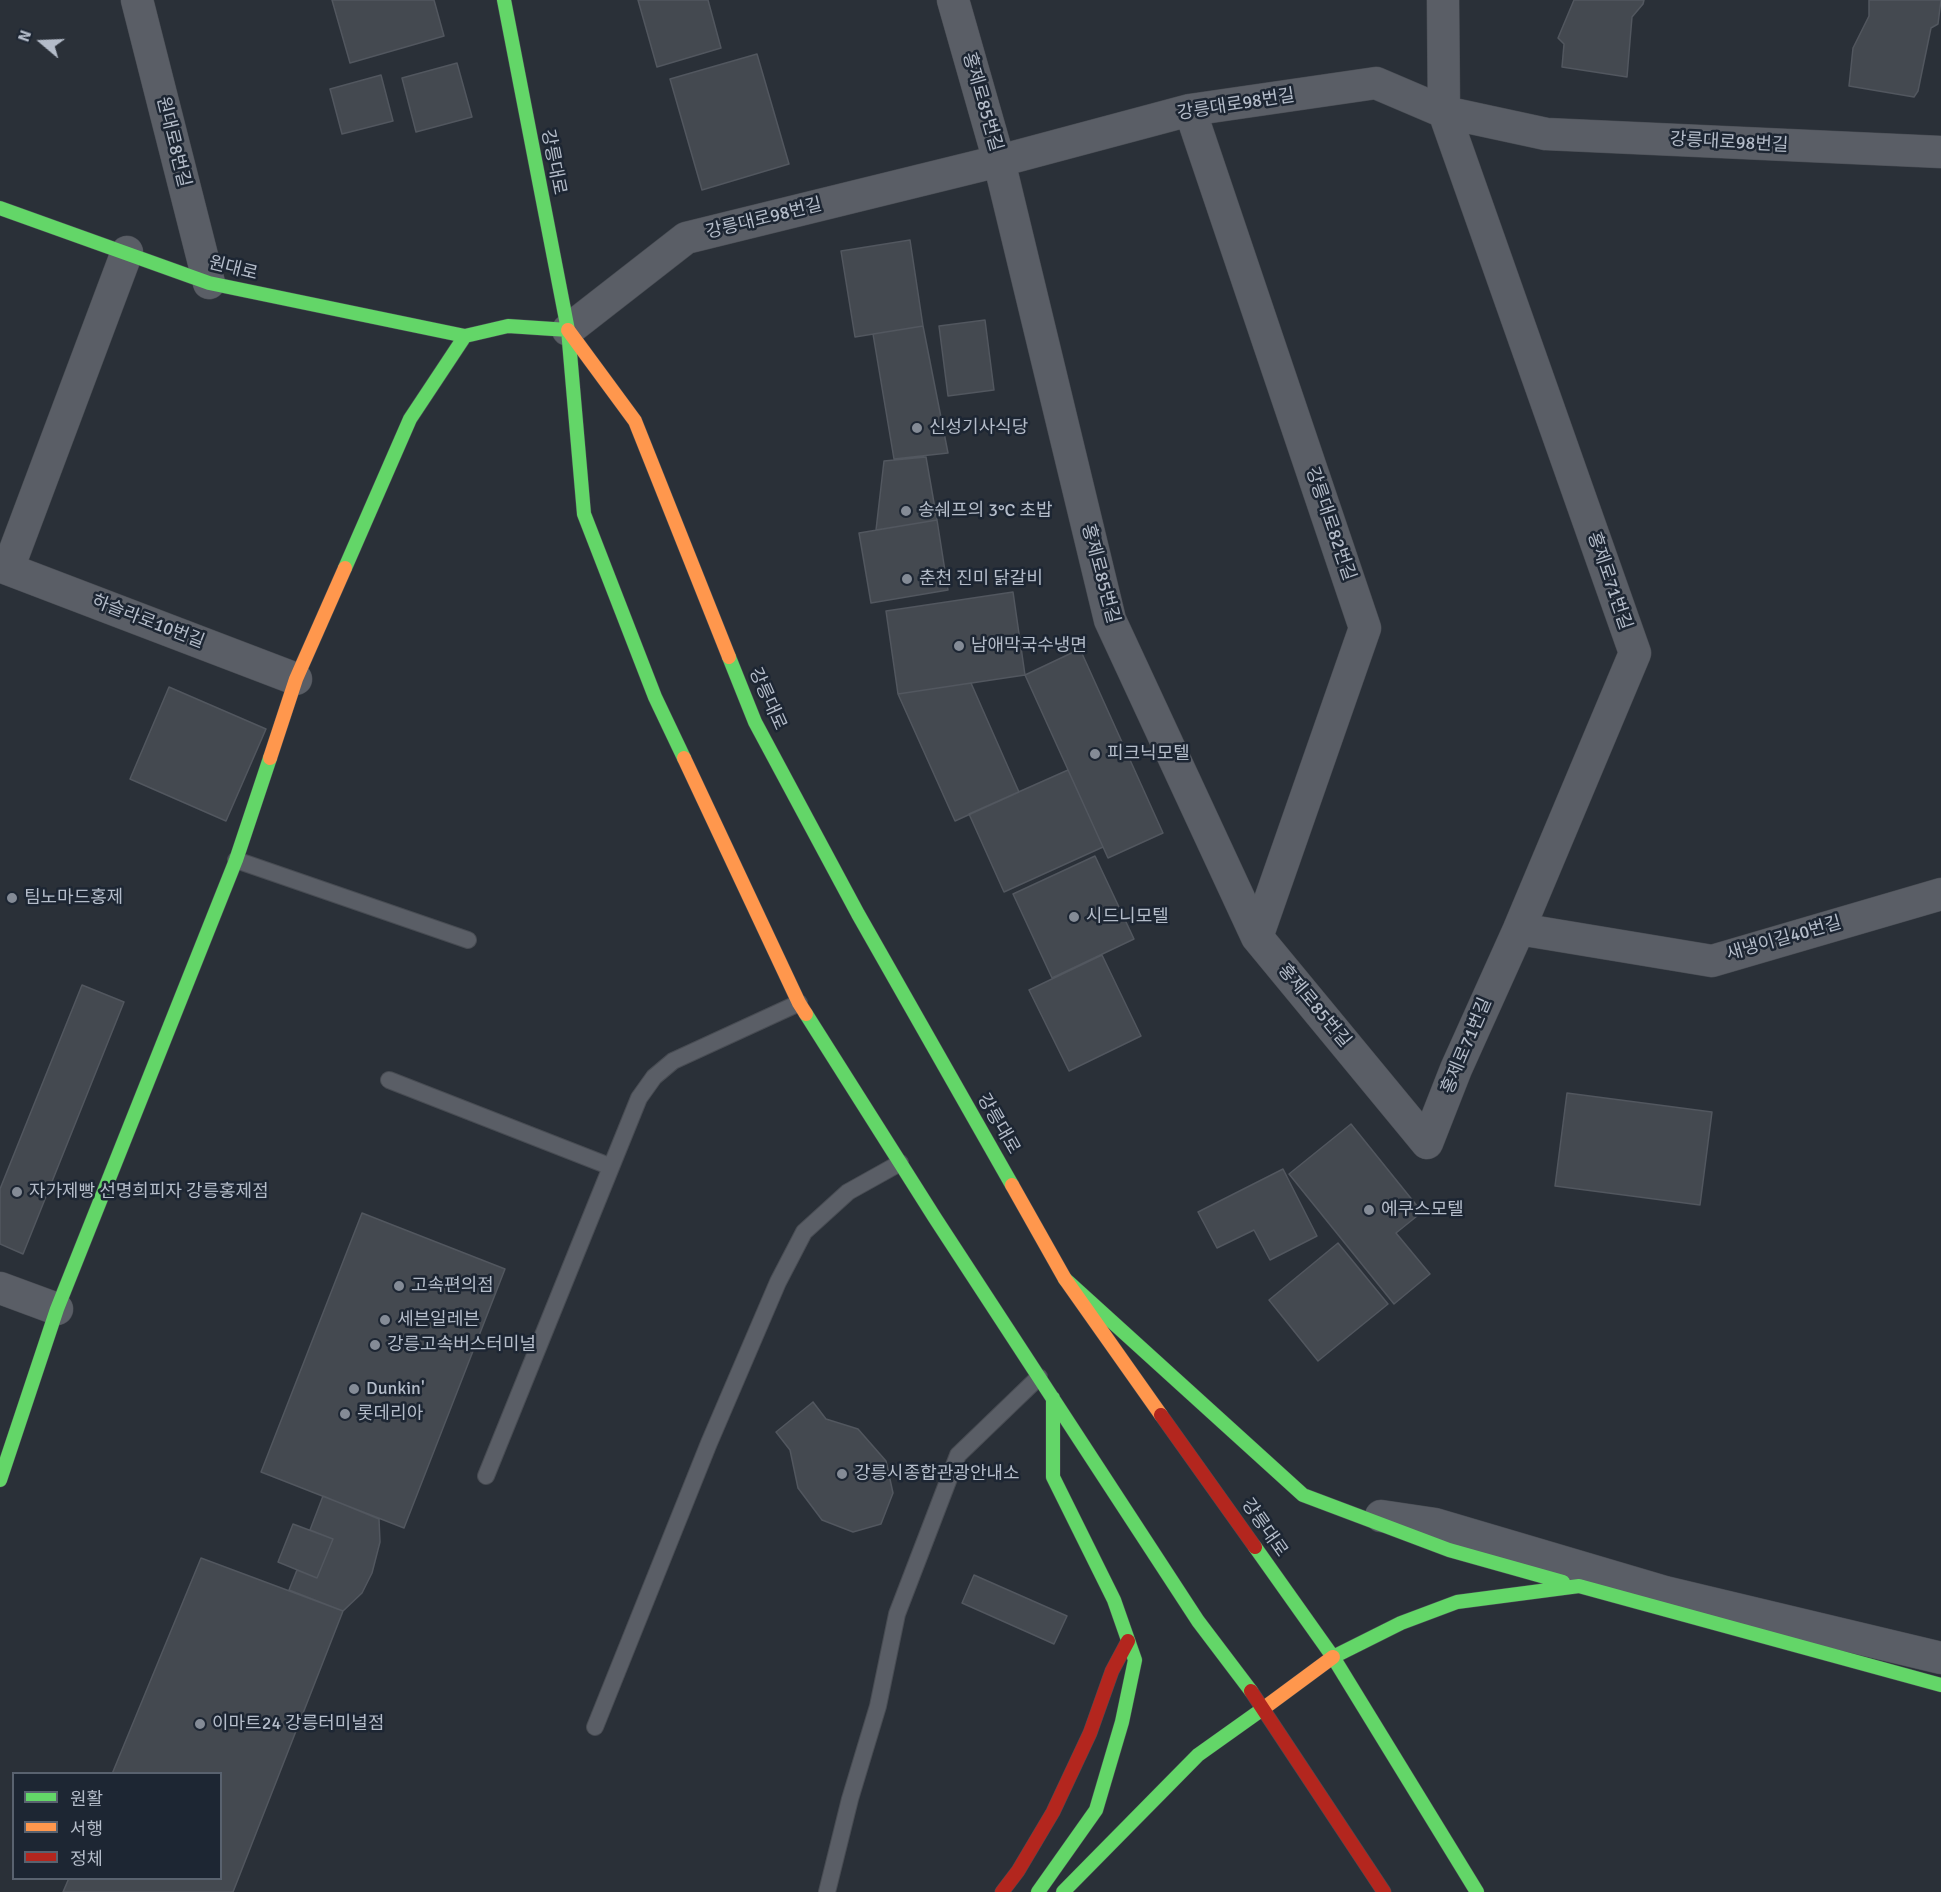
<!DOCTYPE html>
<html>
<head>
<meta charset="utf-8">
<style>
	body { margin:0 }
	#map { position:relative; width:1941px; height:1892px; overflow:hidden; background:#2a3038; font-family:Signika,"Noto Sans KR",sans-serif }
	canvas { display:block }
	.legend { position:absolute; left:12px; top:1772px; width:210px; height:108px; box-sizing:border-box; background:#1d2633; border:2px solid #59626f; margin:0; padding:8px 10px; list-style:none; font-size:18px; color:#b4bcc9 }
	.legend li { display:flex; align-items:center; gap:12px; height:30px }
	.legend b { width:30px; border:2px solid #59626f }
	.north { position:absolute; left:12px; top:12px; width:60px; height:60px; -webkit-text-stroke:4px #1d2633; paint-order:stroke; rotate:289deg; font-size:16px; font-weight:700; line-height:24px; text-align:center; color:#b4bcc9 }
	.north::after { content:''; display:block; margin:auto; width:21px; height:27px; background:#b4bcc9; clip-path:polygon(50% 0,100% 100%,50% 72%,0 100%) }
</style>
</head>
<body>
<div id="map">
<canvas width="1941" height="1892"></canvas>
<ul class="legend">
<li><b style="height:8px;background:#63d668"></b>원활</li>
<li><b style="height:8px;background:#ff974d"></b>서행</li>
<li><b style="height:8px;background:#b3261e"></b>정체</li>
</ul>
<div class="north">N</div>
</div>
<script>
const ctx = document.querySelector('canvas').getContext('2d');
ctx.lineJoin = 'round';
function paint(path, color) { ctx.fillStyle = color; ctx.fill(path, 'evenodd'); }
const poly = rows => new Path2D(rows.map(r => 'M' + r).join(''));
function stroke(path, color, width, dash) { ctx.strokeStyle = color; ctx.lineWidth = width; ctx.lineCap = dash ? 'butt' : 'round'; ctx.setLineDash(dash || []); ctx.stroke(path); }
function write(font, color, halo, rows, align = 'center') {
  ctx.font = font + ' Signika,"Noto Sans KR",sans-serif'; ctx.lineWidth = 5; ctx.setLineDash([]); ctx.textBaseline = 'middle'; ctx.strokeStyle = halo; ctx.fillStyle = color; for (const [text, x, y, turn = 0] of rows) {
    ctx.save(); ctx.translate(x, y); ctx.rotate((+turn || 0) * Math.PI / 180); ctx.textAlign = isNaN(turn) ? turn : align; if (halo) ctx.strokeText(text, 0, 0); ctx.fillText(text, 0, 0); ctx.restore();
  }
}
const building = poly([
	[332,0,434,0,444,36,350,63,332,0],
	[638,0,708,0,721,48,657,67,638,0],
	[1574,0,1644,0,1643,4,1632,17,1627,77,1562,67,1564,44,1558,38,1574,0],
	[1869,0,1941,0,1938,24,1931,28,1918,91,1914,97,1849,86,1853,48,1869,16,1869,0],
	[757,54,789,164,702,190,670,79,757,54],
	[457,63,472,117,416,132,402,78,457,63],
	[381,75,393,121,342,134,330,89,381,75],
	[910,240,923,326,855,337,841,251,910,240],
	[985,320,994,390,948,396,939,326,985,320],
	[923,326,948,453,894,459,873,334,923,326],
	[926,457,937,520,876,530,884,461,926,457],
	[937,520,948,590,871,603,859,533,937,520],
	[1013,592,1025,675,898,694,886,611,1013,592],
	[1080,649,1163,833,1108,858,1025,675,1080,649],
	[971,683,1019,792,955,821,898,694,971,683],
	[169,687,266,729,226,821,130,779,169,687],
	[1068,770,1103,847,1004,892,969,814,1068,770],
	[1095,856,1134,939,1052,978,1013,894,1095,856],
	[1102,955,1141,1036,1069,1071,1029,990,1102,955],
	[82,985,124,1002,23,1254,0,1244,0,1189,82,985],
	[1567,1093,1712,1112,1700,1205,1555,1186,1567,1093],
	[1351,1124,1422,1212,1396,1233,1430,1274,1394,1304,1289,1174,1351,1124],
	[1283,1169,1317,1236,1270,1260,1254,1230,1217,1248,1198,1212,1283,1169],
	[362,1213,505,1269,404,1528,261,1472,362,1213],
	[1338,1243,1388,1304,1318,1361,1269,1300,1338,1243],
	[813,1402,826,1419,858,1429,886,1461,893,1493,881,1524,853,1532,822,1520,798,1488,790,1450,776,1432,813,1402],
	[323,1496,379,1519,380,1542,372,1573,362,1593,343,1611,289,1590,297,1570,317,1578,333,1539,310,1530,323,1496],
	[293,1524,333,1539,317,1578,278,1562,293,1524],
	[201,1558,343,1611,233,1892,63,1892,69,1878,220,1878,220,1774,112,1774,201,1558],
	[974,1575,1067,1616,1054,1644,962,1603,974,1575]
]);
paint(building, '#444950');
stroke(building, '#52575f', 1.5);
const lane = poly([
	[236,860,468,940],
	[389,1080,609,1166],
	[486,1476,639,1098,654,1077,673,1061,799,1003],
	[595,1727,709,1443,778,1282,804,1232,848,1192,900,1163],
	[827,1892,850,1799,878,1706,897,1614,958,1455,1039,1377]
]);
const street = poly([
	[137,0,209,283],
	[953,0,999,161,1110,620,1257,937,1427,1143,1456,1069,1519,929,1635,653,1444,112,1443,0],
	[1190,110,1365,628,1257,937],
	[568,330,686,238,999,161,1190,110,1376,83,1444,112,1546,134,1941,152],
	[0,566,296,679],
	[8,569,127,252],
	[1519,929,1712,961,1941,894],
	[0,1288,57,1309],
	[1381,1516,1435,1524,1665,1592,1941,1658]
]);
const fast = poly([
	[504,0,568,330,584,514,655,697,684,758],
	[0,208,209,283,465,336],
	[345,568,410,419,465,336,508,326,568,330],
	[729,657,755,722,858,914,1012,1185],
	[806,1014,935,1218,1198,1621,1251,1691],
	[1065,1279,1303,1495,1449,1550,1563,1582],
	[0,1480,57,1309,236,860,270,758],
	[1255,1547,1333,1657,1477,1892],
	[1333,1657,1401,1623,1457,1602,1579,1586,1941,1685],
	[1038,1892,1096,1810,1122,1722,1135,1660,1114,1600,1053,1477,1053,1398],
	[1063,1892,1198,1755,1264,1708]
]);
const slow = poly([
	[568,330,635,421,729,657],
	[270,758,296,679,345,568],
	[684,758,799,1003,806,1014],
	[1012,1185,1065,1279,1161,1415],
	[1264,1708,1333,1657]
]);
const jam = poly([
	[1161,1415,1255,1547],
	[1251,1691,1384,1892],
	[1002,1892,1018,1871,1053,1812,1090,1733,1112,1671,1128,1641]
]);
stroke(lane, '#484c53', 18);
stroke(street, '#484c53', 33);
stroke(fast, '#484c53', 15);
stroke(slow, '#484c53', 15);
stroke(jam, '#484c53', 15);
stroke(lane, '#5a5e66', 16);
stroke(street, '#5a5e66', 32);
stroke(fast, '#63d668', 14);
stroke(slow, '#ff974d', 14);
stroke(jam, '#b3261e', 14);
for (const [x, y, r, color] of [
	[917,428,6,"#848b96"],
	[906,511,6,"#848b96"],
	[907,579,6,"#848b96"],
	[959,646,6,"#848b96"],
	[1095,754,6,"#848b96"],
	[12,898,6,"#848b96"],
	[1074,917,6,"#848b96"],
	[17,1192,6,"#848b96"],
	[1369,1210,6,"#848b96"],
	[399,1286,6,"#848b96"],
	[385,1320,6,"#848b96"],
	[375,1345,6,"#848b96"],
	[354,1389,6,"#848b96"],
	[345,1414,6,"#848b96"],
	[842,1474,6,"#848b96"],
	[200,1724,6,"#848b96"]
]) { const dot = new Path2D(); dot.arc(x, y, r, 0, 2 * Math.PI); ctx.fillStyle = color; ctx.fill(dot); stroke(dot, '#1d2633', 2); }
write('18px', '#b4bcc9', '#1d2633', [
	["홍제로85번길",982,102,74],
	["강릉대로98번길",1236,105,-9],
	["원대로8번길",173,142,76],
	["강릉대로98번길",1729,143,3],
	["강릉대로",553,162,79],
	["강릉대로98번길",764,219,-14],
	["원대로",233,269,14],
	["강릉대로82번길",1330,524,71],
	["홍제로85번길",1100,574,75],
	["홍제로71번길",1609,581,71],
	["하슬라로10번길",148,622,21],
	["강릉대로",767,699,66],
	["새냉이길40번길",1784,939,-16],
	["홍제로85번길",1314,1006,50],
	["홍제로71번길",1467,1046,-67],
	["강릉대로",998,1124,60],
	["강릉대로",1264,1528,55]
]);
write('18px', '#b4bcc9', '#1d2633', [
	["신성기사식당",929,428],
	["송쉐프의 3°C 초밥",918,511],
	["춘천 진미 닭갈비",919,579],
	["남애막국수냉면",971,646],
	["피크닉모텔",1107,754],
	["팀노마드홍제",24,898],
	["시드니모텔",1086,917],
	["자가제빵 선명희피자 강릉홍제점",29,1192],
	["에쿠스모텔",1381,1210],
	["고속편의점",411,1286],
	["세븐일레븐",397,1320],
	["강릉고속버스터미널",387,1345],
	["Dunkin'",366,1389],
	["롯데리아",357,1414],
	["강릉시종합관광안내소",854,1474],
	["이마트24 강릉터미널점",212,1724]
], 'left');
</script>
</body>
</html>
